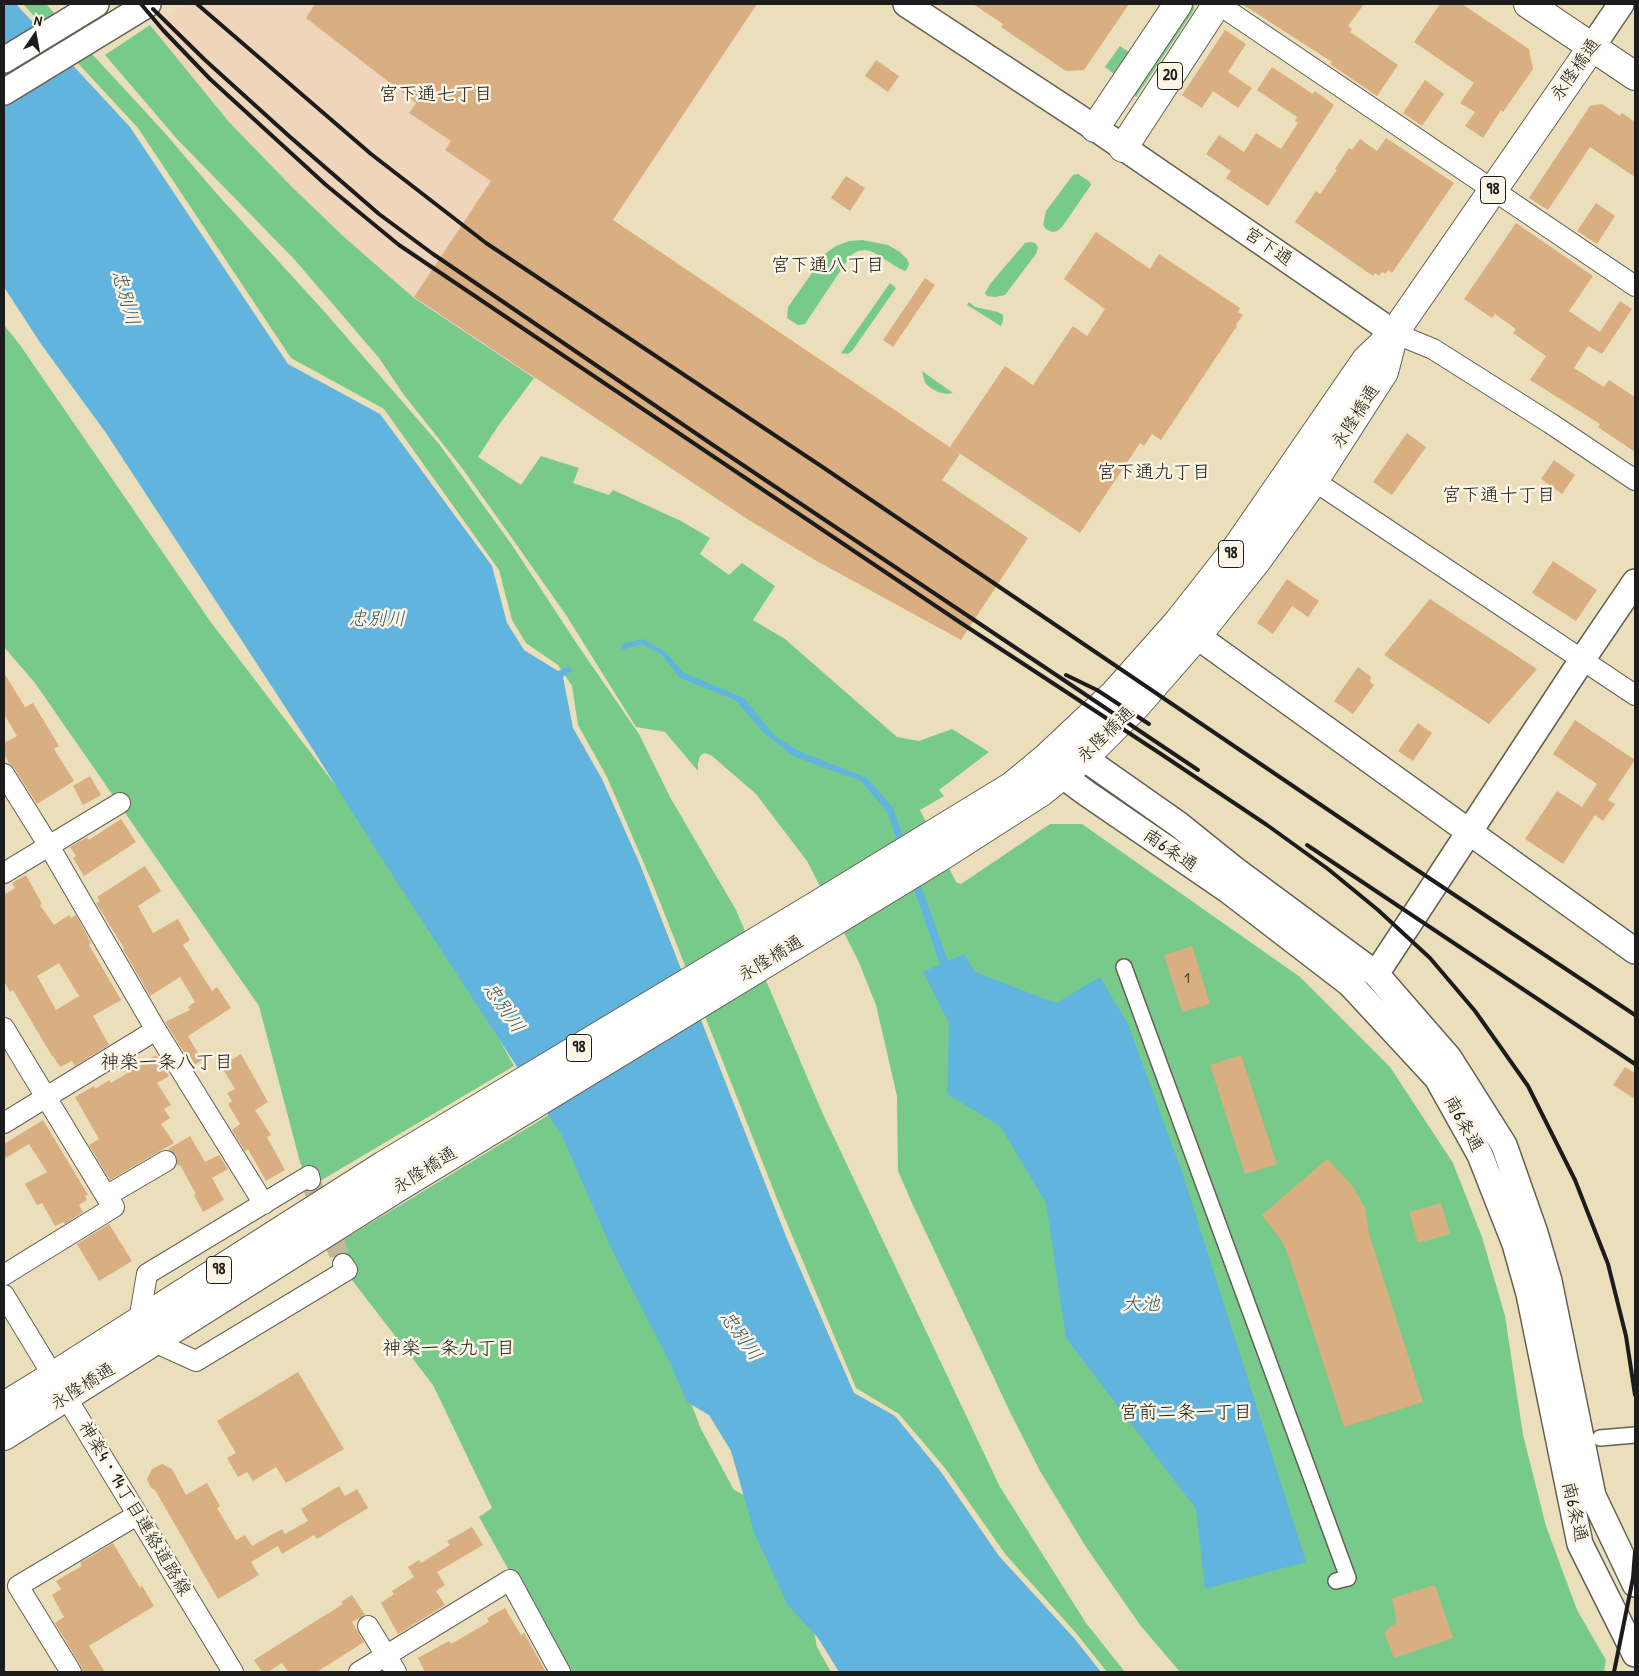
<!DOCTYPE html>
<html>
<head>
<meta charset="utf-8">
<style>
	body { margin:0 }
	#map { position:relative; width:1639px; height:1676px; overflow:hidden; background:#eadfba; font-family:"Patrick Hand",sans-serif }
	canvas { display:block }
	.frame { position:absolute; inset:0; border:5px solid #1c1c1c; pointer-events:none }
	.north { position:absolute; left:10px; top:10px; width:50px; height:50px; -webkit-text-stroke:4px #fcf5e5; paint-order:stroke; rotate:12deg; font-size:14px; font-weight:700; line-height:20px; text-align:center; color:#1c1c1c }
	.north::after { content:''; display:block; margin:auto; width:18px; height:22px; background:#1c1c1c; clip-path:polygon(50% 0,100% 100%,50% 72%,0 100%) }
</style>
</head>
<body>
<div id="map">
<canvas width="1639" height="1676"></canvas>
<div class="frame"></div>
<div class="north">N</div>
</div>
<script>
const ctx = document.querySelector('canvas').getContext('2d');
ctx.lineJoin = 'round';
function paint(path, color) { ctx.fillStyle = color; ctx.fill(path, 'evenodd'); }
const poly = rows => new Path2D(rows.map(r => 'M' + r).join(''));
function stroke(path, color, width, dash) { ctx.strokeStyle = color; ctx.lineWidth = width; ctx.lineCap = dash ? 'butt' : 'round'; ctx.setLineDash(dash || []); ctx.stroke(path); }
function write(font, color, halo, rows, align = 'center') {
  ctx.font = font + ' "Patrick Hand","Klee One",sans-serif'; ctx.lineWidth = 5; ctx.setLineDash([]); ctx.textBaseline = 'middle'; ctx.strokeStyle = halo; ctx.fillStyle = color; for (const [text, x, y, turn = 0] of rows) {
    ctx.save(); ctx.translate(x, y); ctx.rotate((+turn || 0) * Math.PI / 180); ctx.textAlign = isNaN(turn) ? turn : align; if (halo) ctx.strokeText(text, 0, 0); ctx.fillText(text, 0, 0); ctx.restore();
  }
}
paint(poly([
	[188,4,757,4,595,246,613,259,534,378,414,297,343,236,292,187,229,122,150,25]
]), '#efd6bb');
paint(poly([
	[23,4,46,4,164,132,217,194,323,310,439,444,512,545,577,644,639,734,670,797,736,910,822,1112,1000,1487,1086,1623,1125,1672,1107,1672,1076,1633,1006,1555,945,1468,899,1414,856,1388,781,1209,654,887,607,777,578,725,572,686,558,665,526,643,512,620,499,570,384,409,291,358,138,128],
	[1185,4,1194,5,1194,10,1136,97,1127,91],
	[150,25,229,122,292,187,343,236,414,298,534,378,498,426,478,457,521,485,541,456,579,468,573,483,609,495,613,490,681,521,710,538,700,554,729,575,742,563,775,586,753,620,785,639,897,737,919,741,952,729,989,752,939,790,944,796,920,810,956,882,961,884,1050,824,1082,824,1300,977,1390,1067,1453,1163,1482,1237,1505,1316,1523,1435,1546,1526,1577,1610,1606,1660,1604,1672,1180,1672,1140,1625,1086,1547,1040,1471,1009,1410,912,1203,898,1171,897,1096,876,1005,858,960,807,861,756,794,711,755,704,753,700,756,698,763,698,771,665,732,636,727,566,615,514,541,462,468,404,395,379,358,294,259,177,139,105,55],
	[1120,46,1129,52,1114,74,1105,67],
	[1078,174,1090,182,1091,185,1062,227,1057,231,1052,232,1046,229,1043,225,1046,211,1073,175],
	[862,240,888,245,900,252,907,259,909,264,907,269,905,271,900,269,873,252,865,250,858,251,851,255,805,324,798,325,787,318,788,307,826,253,836,246,849,241],
	[1031,242,1035,243,1038,247,1036,254,1005,295,995,297,987,296,985,293,990,284,1025,243],
	[890,283,896,288,852,351,848,354,841,353],
	[969,302,975,307,998,312,1003,315,1003,321,1001,326,967,305],
	[4,325,20,345,210,621,352,807,451,953,514,1066,310,1187,300,1162,259,1006,35,683,4,647],
	[922,371,953,393,947,394,938,392,931,388,925,383],
	[552,1113,674,1359,701,1429,734,1490,766,1506,799,1557,817,1647,831,1672,566,1672,479,1517,492,1508,433,1385,328,1249]
]), '#78ca8b');
paint(poly([
	[4,4,16,4,130,127,288,364,380,414,492,566,507,623,524,650,558,671,569,666,572,671,563,677,573,728,602,779,639,862,787,1239,854,1393,895,1416,941,1472,999,1556,1074,1638,1101,1672,839,1672,818,1638,787,1604,754,1532,731,1451,709,1415,687,1402,670,1363,612,1250,562,1136,382,859,312,748,106,433,41,344,4,287],
	[643,639,665,652,684,673,744,698,775,736,801,752,867,778,893,808,948,961,964,954,975,972,1056,1003,1100,977,1128,1024,1183,1175,1306,1562,1205,1589,1196,1509,1066,1338,1046,1203,1000,1126,947,1094,949,1023,923,972,940,964,887,812,861,781,795,757,764,733,735,700,680,678,661,654,641,644,622,650,621,644]
]), '#61b4dd');
paint(poly([
	[315,4,757,4,613,220,960,454,942,480,1028,538,961,640,815,560,744,517,414,297,491,181,445,150,451,141,409,113,416,103,306,18],
	[973,4,1129,4,1084,70,1066,71,1001,27,1003,24],
	[1242,4,1364,4,1348,26,1352,29,1350,32,1398,65,1377,96,1330,64,1332,62],
	[1440,4,1462,4,1529,49,1533,69,1503,112,1501,110,1483,138,1465,126,1475,112,1460,103,1474,83,1414,42],
	[1225,30,1246,44,1228,72,1252,88,1238,108,1213,91,1202,108,1182,95],
	[876,60,899,76,888,92,865,76],
	[1272,67,1313,94,1315,91,1334,105,1268,206,1226,178,1231,171,1206,154,1219,135,1244,152,1256,133,1281,149,1298,123,1295,121,1297,117,1257,90],
	[1425,80,1444,94,1422,126,1403,113],
	[1602,104,1620,116,1622,113,1635,122,1635,177,1590,147,1548,210,1529,198,1590,106],
	[1386,138,1454,183,1392,273,1388,270,1385,274,1382,272,1379,276,1375,273,1373,276,1295,222,1316,191,1320,194,1337,170,1335,169,1349,148,1352,150,1360,139,1377,151],
	[846,176,865,188,850,211,831,198],
	[1596,203,1615,216,1597,244,1577,231],
	[1516,223,1593,276,1569,311,1600,332,1620,301,1632,309,1602,354,1588,346,1574,368,1604,387,1609,380,1635,397,1635,452,1598,427,1600,424,1530,380,1546,356,1513,333,1516,329,1495,314,1492,318,1464,299],
	[1096,232,1150,269,1159,254,1240,308,1238,312,1243,315,1236,325,1237,326,1161,440,1152,434,1144,446,1140,443,1080,533,950,447,1005,366,1033,385,1073,326,1087,336,1105,309,1064,279],
	[925,278,935,285,893,347,883,340],
	[1407,433,1426,447,1392,495,1373,482],
	[1554,460,1575,475,1562,494,1541,479],
	[1553,561,1597,590,1576,621,1532,593],
	[1287,579,1319,601,1308,617,1292,606,1273,634,1257,623],
	[1430,599,1537,669,1489,724,1384,655],
	[1358,667,1371,677,1370,682,1374,685,1353,714,1334,701],
	[4,673,25,707,33,703,59,746,54,749,74,781,37,804,14,768,9,763,4,754,4,743,17,736,4,714],
	[1575,720,1635,760,1608,800,1615,804,1603,821,1595,815,1563,864,1525,839,1557,791,1582,807,1597,784,1553,754],
	[1418,723,1432,733,1413,761,1398,751],
	[90,776,101,795,83,805,73,786],
	[121,819,136,842,84,876,73,858,76,856,70,847,87,837,89,840],
	[145,866,161,891,138,906,153,933,178,919,190,940,183,945,212,991,217,987,231,1008,188,1036,202,1060,193,1066,165,1022,190,1010,188,1007,195,1002,180,977,150,996,123,949,124,948,96,903,100,901,97,897],
	[26,875,42,904,40,905,54,925,69,915,71,918,76,915,91,943,89,945,121,1000,93,1016,109,1045,75,1066,72,1061,60,1067,53,1056,52,1056,13,990,10,992,4,981,4,895,15,888,12,883],
	[59,963,79,996,56,1010,37,976],
	[1192,946,1210,1004,1182,1012,1164,955],
	[241,1054,268,1102,255,1110,271,1135,267,1137,285,1170,266,1181,248,1149,245,1151,232,1130,240,1124,228,1104,232,1101,227,1093,235,1089,221,1066],
	[156,1055,169,1076,157,1083,171,1105,164,1109,170,1118,161,1124,174,1143,110,1180,89,1145,99,1139,75,1097,94,1086,95,1089,109,1080,111,1083],
	[1241,1055,1277,1164,1245,1174,1210,1065],
	[1625,1067,1635,1073,1635,1099,1613,1085],
	[43,1120,88,1195,85,1196,87,1200,79,1205,83,1212,65,1224,63,1222,55,1226,42,1203,37,1205,25,1184,47,1172,29,1144,4,1159,4,1144],
	[190,1136,205,1162,219,1155,228,1169,212,1178,224,1200,203,1212,194,1195,196,1194,180,1165,178,1166,177,1164,176,1155,168,1149],
	[1327,1159,1352,1185,1365,1208,1369,1234,1423,1402,1344,1427,1290,1260,1282,1241,1262,1215],
	[1441,1203,1450,1234,1418,1243,1409,1212],
	[109,1224,132,1261,99,1281,77,1244],
	[298,1372,344,1449,286,1483,276,1467,253,1481,247,1472,238,1477,227,1458,236,1453,217,1421],
	[162,1464,172,1469,186,1495,207,1483,220,1506,217,1508,236,1540,245,1535,252,1546,282,1529,285,1534,308,1521,301,1509,339,1486,345,1496,357,1489,368,1508,317,1539,314,1535,282,1554,278,1546,251,1562,259,1575,218,1599,155,1490,151,1488,147,1479,152,1469],
	[472,1527,483,1545,437,1572,445,1585,436,1591,445,1605,398,1634,381,1603,394,1594,392,1591,414,1577,408,1567,419,1560,421,1563,450,1545,447,1541],
	[113,1543,140,1588,142,1586,154,1606,89,1646,105,1672,83,1672,81,1666,55,1623,64,1617,52,1595,61,1589,56,1581,82,1566,80,1563],
	[1435,1585,1453,1638,1394,1658,1384,1632,1397,1622,1392,1598],
	[352,1595,365,1615,352,1622,364,1642,317,1672,288,1672,282,1663,268,1672,262,1672,254,1660,343,1604,341,1602],
	[505,1608,521,1635,524,1633,546,1672,425,1672,418,1658,449,1641,451,1644,489,1622,487,1618]
]), '#d9ae81');
stroke(poly([
	[310,1180,343,1264]
]), '#c1b89a', 20, [20, 10]);
const pedestrian = poly([
	[1124,967,1348,1578,1336,1581],
	[1600,1438,1635,1435]
]);
const minor = poly([
	[1218,4,1635,286],
	[1394,333,1433,349,1550,423,1635,480],
	[1304,474,1635,695],
	[4,774,49,846,156,1030,264,1204],
	[4,873,120,803],
	[4,1028,106,1196,166,1161],
	[4,1123,156,1030],
	[4,1275,114,1207,106,1196],
	[4,1295,233,1672],
	[139,1321,147,1274,309,1176,310,1180],
	[154,1342,196,1361,347,1270,343,1264],
	[368,1626,396,1672],
	[71,1672,18,1586,137,1515],
	[359,1672,510,1580,560,1672]
]);
const tertiary = poly([
	[906,4,1095,128,1394,333],
	[1592,47,1621,4],
	[4,60,96,4],
	[4,92,148,4],
	[1180,624,1635,951],
	[1067,748,1084,758,1178,824,1234,869,1376,974,1449,1058,1504,1145,1535,1233,1549,1281,1593,1496,1635,1584],
	[1049,760,1062,775,1086,793,1229,891,1350,984,1437,1078,1480,1155,1515,1244,1529,1294,1580,1544,1635,1654],
	[1376,974,1582,660,1635,582]
]);
const secondary = poly([
	[1592,47,1635,76]
]);
const primary = poly([
	[1095,128,1178,4],
	[1123,148,1217,4],
	[4,1406,53,1376,384,1165,817,905,1012,786,1047,757,1114,694,1178,622,1237,547,1366,360,1394,333,1592,47,1528,4],
	[4,1436,397,1188,945,854,1040,793,1084,758,1136,706,1197,636,1256,562,1314,481,1384,372,1394,333]
]);
stroke(pedestrian, '#646053', 18);
stroke(minor, '#646053', 22);
stroke(tertiary, '#646053', 28);
stroke(secondary, '#646053', 30);
stroke(primary, '#646053', 30);
stroke(pedestrian, '#fff', 15);
stroke(minor, '#fff', 20);
stroke(tertiary, '#fff', 25);
stroke(secondary, '#fff', 28);
stroke(primary, '#fff', 28);
stroke(poly([
	[141,4,163,30,210,79,326,185,399,245,961,623,1161,754,1267,825,1328,869,1378,910,1430,958,1475,1011,1528,1086,1575,1180,1608,1264,1626,1336,1635,1395],
	[197,4,371,154,486,243,824,468,1411,866,1635,1015],
	[153,9,205,60,289,136,379,214,433,254,710,443,1198,770],
	[1066,675,1097,690,1149,724],
	[1307,845,1635,1064],
	[1614,1672,1633,1578,1635,1552]
]), '#1c1c1c', 4);
write('15px', '#4b4035', null, [
	["1",1187,979]
]);
for (const [x, y, w] of [
	[1170,76,25],
	[1493,190,25],
	[1231,554,25],
	[579,1048,25],
	[219,1270,25]
]) { const box = new Path2D(); box.roundRect(x - w / 2, y - 13.5, w, 27, 4); ctx.fillStyle = '#fcf5e5'; ctx.fill(box); stroke(box, '#1c1c1c', 1); }
write('bold 16px', '#1c1c1c', null, [
	["20",1170,76],
	["98",1493,190],
	["98",1231,554],
	["98",579,1048],
	["98",219,1270]
]);
write('18px', '#1c1c1c', '#fcf5e5', [
	["永隆橋通",1576,70,-55],
	["宮下通",1268,247,34],
	["永隆橋通",1356,417,-57],
	["永隆橋通",1106,735,-44],
	["南6条通",1170,851,34],
	["永隆橋通",771,959,-31],
	["南6条通",1463,1124,61],
	["永隆橋通",425,1171,-32],
	["永隆橋通",83,1387,-32],
	["神楽4・14丁目連絡道路線",134,1509,59],
	["南6条通",1574,1512,77]
]);
write('19px', '#1c1c1c', '#fcf5e5', [
	["宮下通七丁目",436,95],
	["宮下通八丁目",828,266],
	["宮下通九丁目",1154,473],
	["宮下通十丁目",1499,496],
	["神楽一条八丁目",167,1063],
	["神楽一条九丁目",449,1349],
	["宮前二条一丁目",1186,1413]
]);
write('italic 19px', '#385969', '#fcf5e5', [
	["忠別川",125,298,74],
	["忠別川",377,620],
	["忠別川",503,1008,55],
	["大池",1141,1305],
	["忠別川",740,1336,54]
]);
</script>
</body>
</html>
